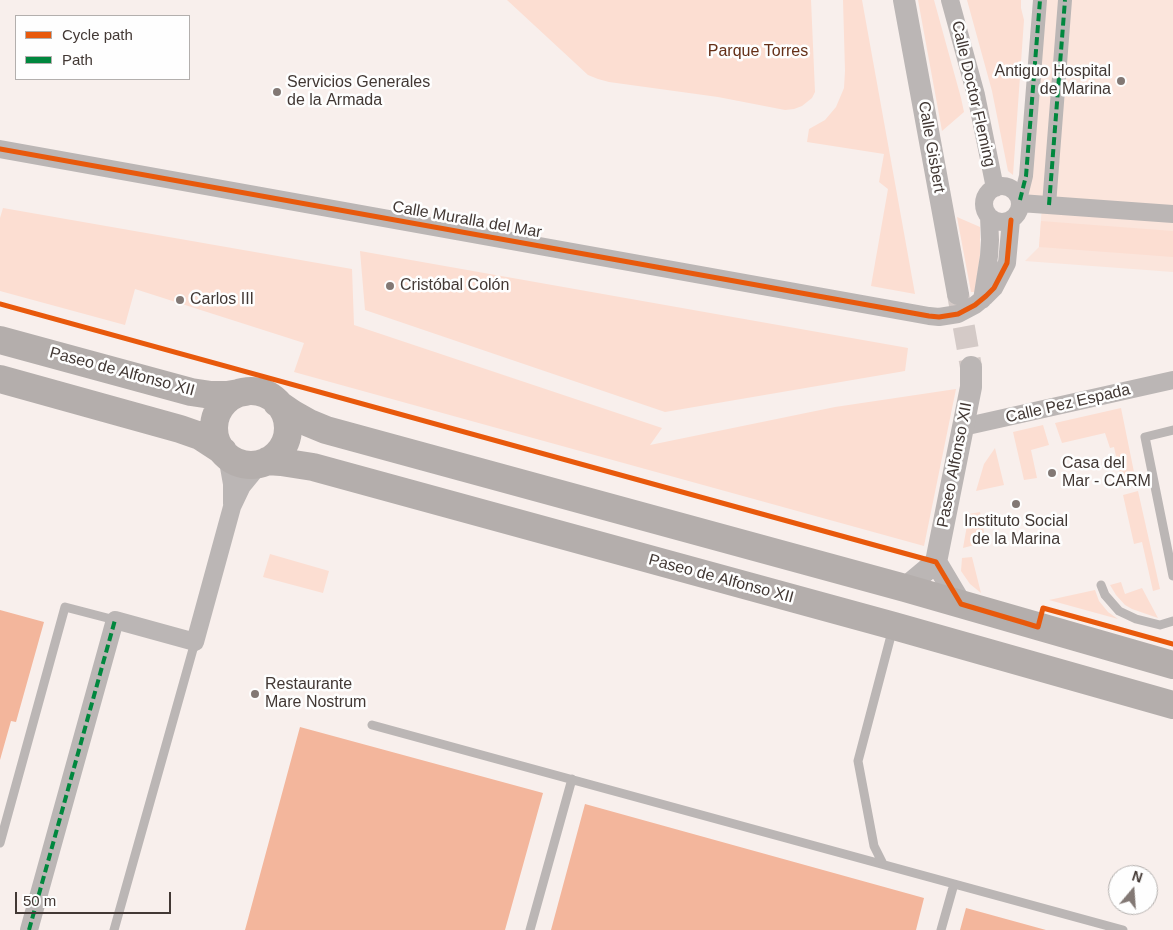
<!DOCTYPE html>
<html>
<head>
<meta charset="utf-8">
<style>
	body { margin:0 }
	#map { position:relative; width:1173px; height:930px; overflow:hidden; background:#f8efec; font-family:Arial,sans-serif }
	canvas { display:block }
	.legend { position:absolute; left:15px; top:15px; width:175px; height:65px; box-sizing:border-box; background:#fefefe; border:1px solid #b3afad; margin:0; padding:6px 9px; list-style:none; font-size:15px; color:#423834 }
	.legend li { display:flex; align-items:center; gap:10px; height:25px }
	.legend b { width:25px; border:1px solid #b3afad }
	.north { position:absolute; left:1108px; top:865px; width:50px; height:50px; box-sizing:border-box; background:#fefefe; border:1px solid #b3afad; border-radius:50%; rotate:18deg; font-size:14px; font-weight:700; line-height:20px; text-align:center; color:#423834 }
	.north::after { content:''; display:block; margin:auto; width:18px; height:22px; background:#827874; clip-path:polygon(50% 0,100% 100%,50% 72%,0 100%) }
	.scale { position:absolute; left:15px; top:892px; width:156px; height:22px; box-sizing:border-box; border:2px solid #423834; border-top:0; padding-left:6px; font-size:15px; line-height:18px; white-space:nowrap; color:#423834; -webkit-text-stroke:4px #fefefe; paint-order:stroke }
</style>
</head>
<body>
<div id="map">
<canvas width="1173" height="930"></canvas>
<ul class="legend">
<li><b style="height:6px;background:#e8590c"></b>Cycle path</li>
<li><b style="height:6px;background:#00873e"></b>Path</li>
</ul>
<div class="north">N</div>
<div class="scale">50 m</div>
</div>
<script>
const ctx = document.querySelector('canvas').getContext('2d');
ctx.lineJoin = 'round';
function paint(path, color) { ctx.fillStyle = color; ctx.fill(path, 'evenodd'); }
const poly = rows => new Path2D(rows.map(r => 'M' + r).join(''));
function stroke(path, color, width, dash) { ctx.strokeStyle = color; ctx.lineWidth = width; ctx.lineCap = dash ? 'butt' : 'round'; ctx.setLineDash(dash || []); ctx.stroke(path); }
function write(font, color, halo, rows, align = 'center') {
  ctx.font = font + ' Arial,sans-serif'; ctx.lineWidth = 5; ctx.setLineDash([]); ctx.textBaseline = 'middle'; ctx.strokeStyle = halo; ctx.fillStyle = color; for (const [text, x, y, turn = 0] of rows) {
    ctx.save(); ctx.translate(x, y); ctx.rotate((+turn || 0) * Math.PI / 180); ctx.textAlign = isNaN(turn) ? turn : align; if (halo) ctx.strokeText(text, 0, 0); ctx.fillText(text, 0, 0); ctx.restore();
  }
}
paint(poly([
	[1040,0,1173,0,1173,272,1025,261,1039,247,1042,205,1020,203]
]), '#fbe5dc');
paint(poly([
	[507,0,811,0,815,92,812,98,802,106,794,109,785,110,718,97,609,82,598,79,588,75],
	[843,0,862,0,915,294,871,286,888,189,879,182,884,154,807,142,809,129,825,120,836,107,844,88,845,71],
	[918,0,934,0,961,98,964,112,942,131],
	[967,0,1021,0,1021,8,1024,20,1013,175,1008,171,992,91],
	[3,208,352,269,354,325,662,428,650,445,835,407,956,389,924,546,294,372,304,343,135,289,125,325,0,291,0,218],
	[957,217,980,227,980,255,975,292,971,292],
	[1041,221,1173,231,1173,257,1039,247],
	[360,251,908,348,905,371,665,412,365,310],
	[1121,408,1135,477,1121,479,1114,447,1110,448,1105,433,1062,443,1055,423],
	[1043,425,1049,445,1031,450,1037,478,1024,480,1013,432],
	[995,448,1004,485,976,491,984,464],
	[1138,491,1160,589,1153,591,1142,542,1134,544,1123,495],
	[980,512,986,542,963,548,969,514],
	[270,554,329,571,323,593,263,577],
	[972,557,981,593,970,584,961,571,962,558],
	[1121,582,1125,594,1142,588,1158,618,1132,609,1125,605,1116,595,1110,585],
	[1095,590,1099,601,1108,612,1118,619,1049,600]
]), '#fcded2');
paint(poly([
	[0,610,44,622,16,722,11,721,0,760],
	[300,727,543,793,505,930,245,930],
	[585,804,924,898,916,930,551,930],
	[966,908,1046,930,960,930]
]), '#f3b69c');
stroke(poly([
	[958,294,971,367]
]), '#d4cac7', 22, [22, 11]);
stroke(poly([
	[1173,430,1145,437,1173,576],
	[1101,585,1105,595,1119,611,1136,619,1160,625,1173,621],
	[372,725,1123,930],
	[0,843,65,607,115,620],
	[883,864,874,846,858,761,893,628],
	[114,930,195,642],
	[530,930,572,779],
	[941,930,954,884]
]), '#bbb6b5', 9);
stroke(poly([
	[1020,200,1026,176,1040,0],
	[1049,205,1065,0]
]), '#bbb6b5', 14);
stroke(poly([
	[950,0,976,95,995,188],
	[0,149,929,316,939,317,958,314,975,305,986,296,994,288,1007,263,1011,220],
	'984 204a18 18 0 1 1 36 0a18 18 0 1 1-36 0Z',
	[1020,203,1173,214],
	[982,300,989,256,990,240,989,216],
	[963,427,1173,380],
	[227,456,232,484,232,504],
	[29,930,115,620,195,642,232,507,242,486,260,464]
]), '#bbb6b5', 18);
stroke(poly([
	[904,0,958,294],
	[936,562,971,387,971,367],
	[936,562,961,604],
	[905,588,936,562]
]), '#bbb6b5', 22);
stroke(poly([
	[0,340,191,392,211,395,227,395,245,392],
	[0,379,180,429,200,436,223,451],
	'214 428a37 37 0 1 1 74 0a37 37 0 1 1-74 0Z',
	[277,403,293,414,309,423,326,430,905,588,1173,665],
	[267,461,281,462,313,467,894,626,1173,705]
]), '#b4aeac', 28);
stroke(poly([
	[1020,200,1026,176,1040,0],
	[1049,205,1065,0],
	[29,930,115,620]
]), '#00873e', 4, [8, 4]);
stroke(poly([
	[0,149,929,316,939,317,958,314,975,305,986,296,994,288,1007,263,1011,220],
	[0,304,936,562,961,604,1025,623,1038,627,1043,608,1173,644]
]), '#e8590c', 5);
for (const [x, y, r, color] of [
	[1121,81,5,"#827874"],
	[277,92,5,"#827874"],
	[390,286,5,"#827874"],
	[180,300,5,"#827874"],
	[1052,473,5,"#827874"],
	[1016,504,5,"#827874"],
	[255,694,5,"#827874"]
]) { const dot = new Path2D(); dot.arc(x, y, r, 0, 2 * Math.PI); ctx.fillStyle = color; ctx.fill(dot); stroke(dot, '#fefefe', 2); }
write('16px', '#653018', '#fefefe', [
	["Parque Torres",758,52]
]);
write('16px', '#423834', '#fefefe', [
	["Antiguo Hospital",1111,72,"right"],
	["de Marina",1111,90,"right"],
	["Servicios Generales",287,83],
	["de la Armada",287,101],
	["Cristóbal Colón",400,286],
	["Carlos III",190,300],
	["Casa del",1062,464],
	["Mar - CARM",1062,482],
	["Instituto Social",1016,522,"center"],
	["de la Marina",1016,540,"center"],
	["Restaurante",265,685],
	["Mare Nostrum",265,703]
], 'left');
write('16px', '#423834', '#fefefe', [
	["Calle Doctor Fleming",973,94,77],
	["Calle Gisbert",931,147,80],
	["Calle Muralla del Mar",467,220,10],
	["Paseo de Alfonso XII",122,372,15],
	["Calle Pez Espada",1068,404,-13],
	["Paseo Alfonso XII",955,465,-79],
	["Paseo de Alfonso XII",721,579,15]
]);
</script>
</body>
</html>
